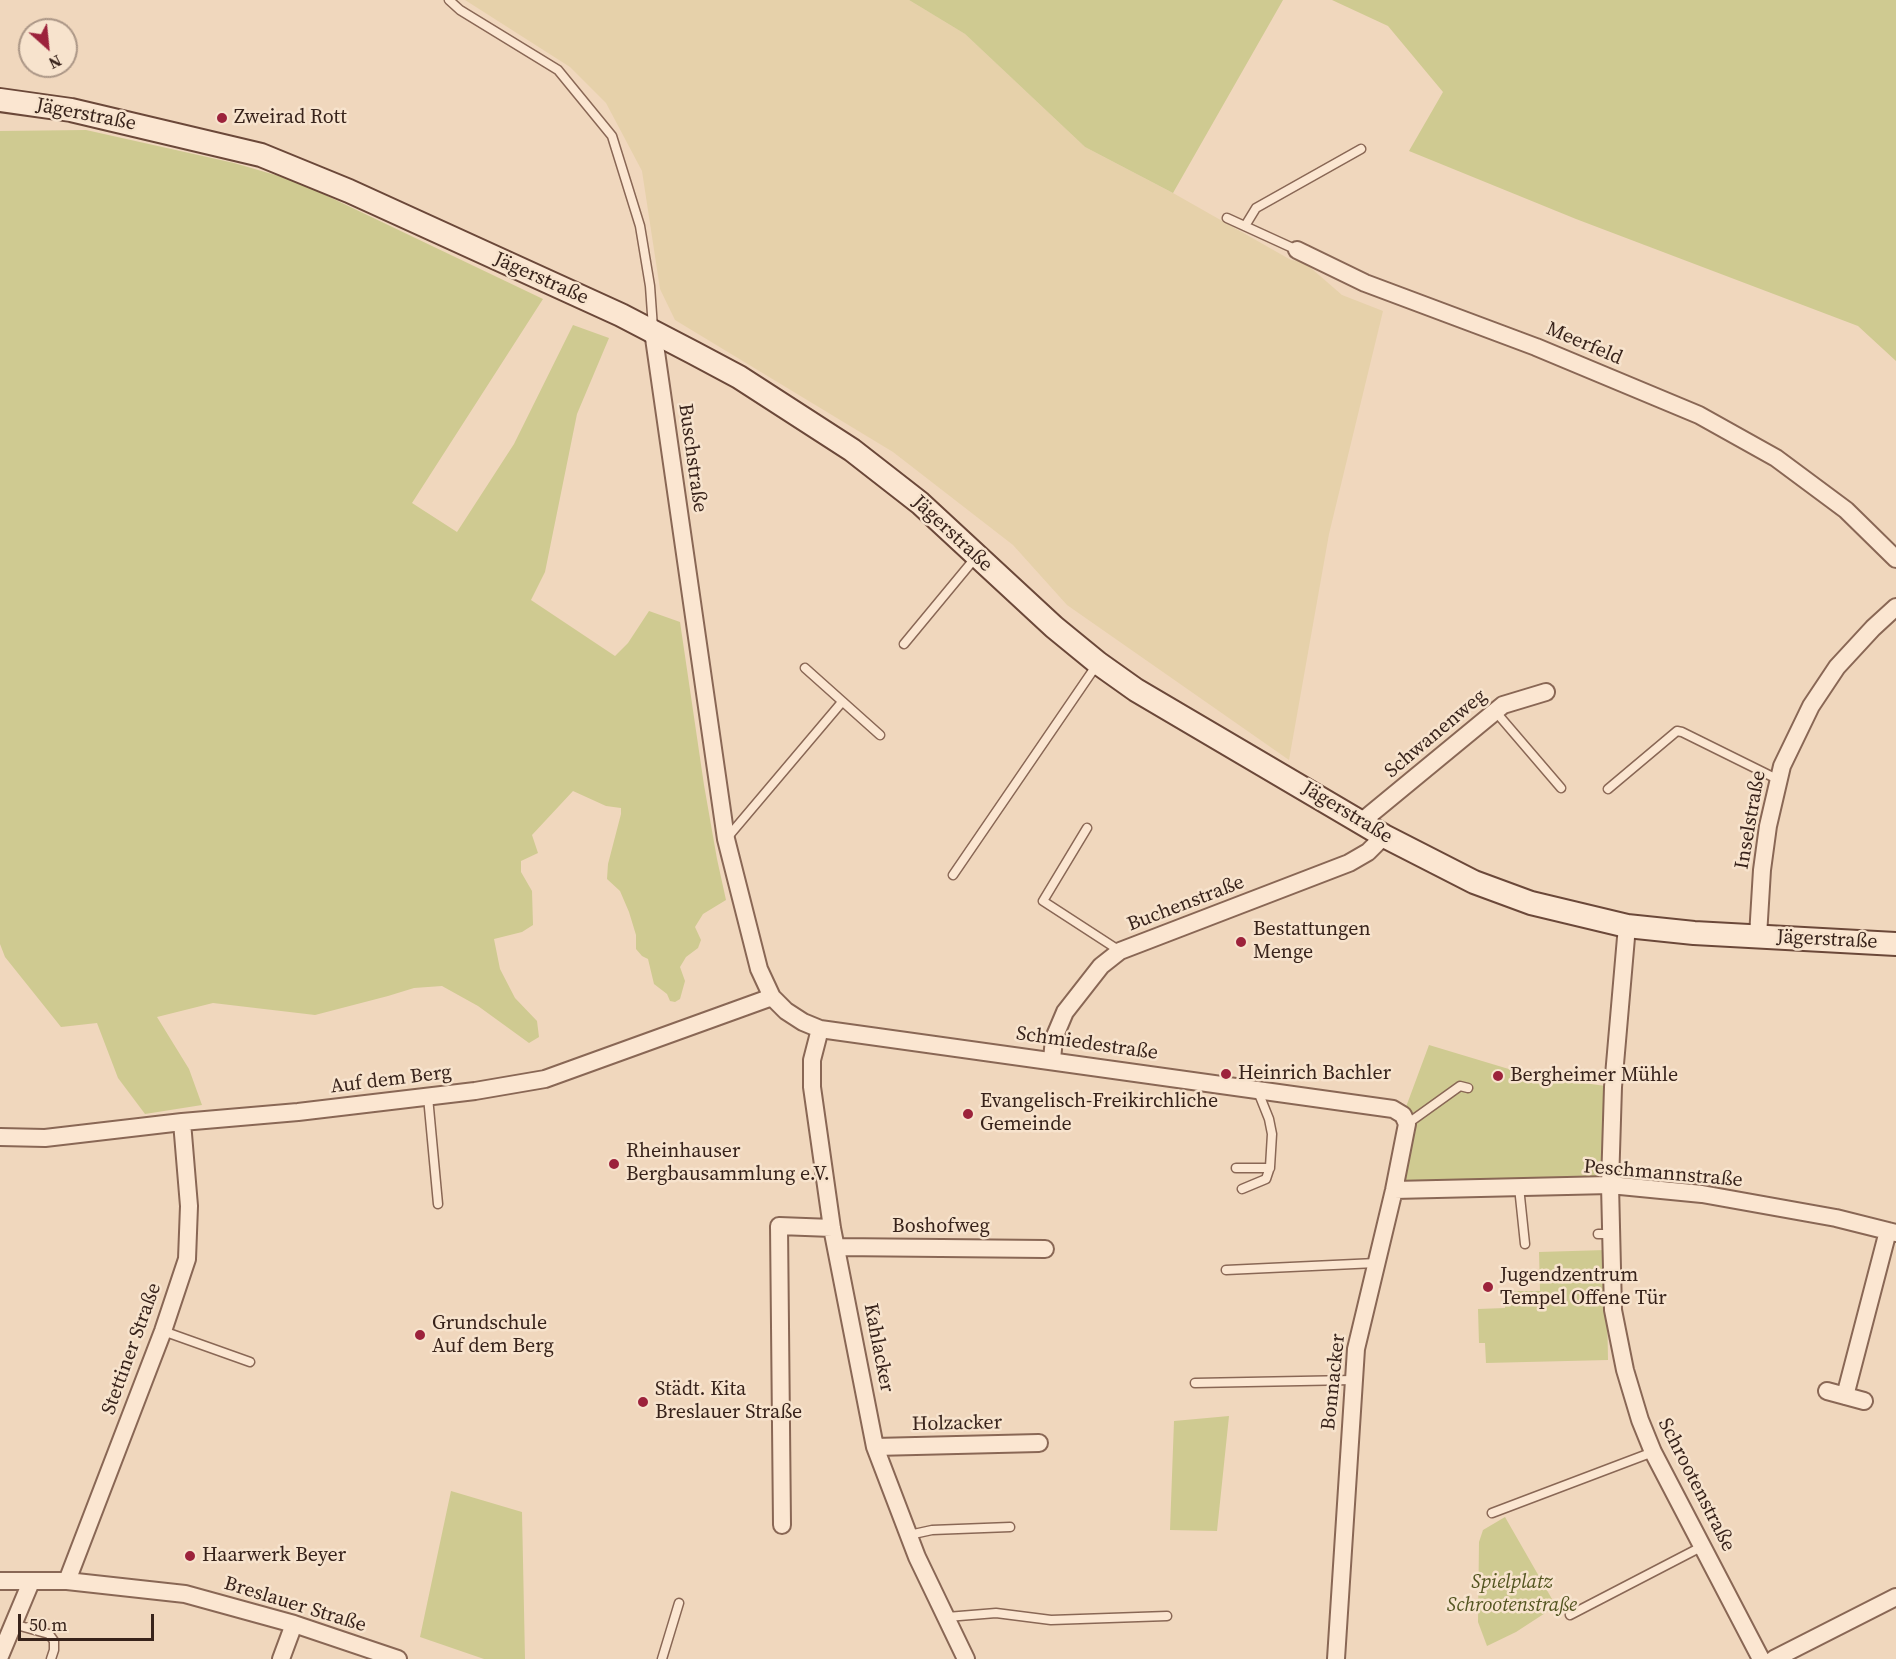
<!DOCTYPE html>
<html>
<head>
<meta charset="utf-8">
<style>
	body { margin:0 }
	#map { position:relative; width:1896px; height:1659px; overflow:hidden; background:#f0d7bd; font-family:"Source Serif 4",serif }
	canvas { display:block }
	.north { position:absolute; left:18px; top:18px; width:60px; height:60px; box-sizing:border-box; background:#f7e3cd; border:2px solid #ab9686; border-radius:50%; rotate:153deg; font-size:16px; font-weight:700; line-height:24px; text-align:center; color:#38231b }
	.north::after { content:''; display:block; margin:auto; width:21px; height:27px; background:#9c223b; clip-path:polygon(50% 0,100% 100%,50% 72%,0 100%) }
	.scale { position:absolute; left:18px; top:1614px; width:136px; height:27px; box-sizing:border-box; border:3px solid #38231b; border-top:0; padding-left:8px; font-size:18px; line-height:21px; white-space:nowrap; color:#38231b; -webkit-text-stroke:4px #f7e3cd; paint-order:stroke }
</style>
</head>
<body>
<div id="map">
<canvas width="1896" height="1659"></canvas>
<div class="north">N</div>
<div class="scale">50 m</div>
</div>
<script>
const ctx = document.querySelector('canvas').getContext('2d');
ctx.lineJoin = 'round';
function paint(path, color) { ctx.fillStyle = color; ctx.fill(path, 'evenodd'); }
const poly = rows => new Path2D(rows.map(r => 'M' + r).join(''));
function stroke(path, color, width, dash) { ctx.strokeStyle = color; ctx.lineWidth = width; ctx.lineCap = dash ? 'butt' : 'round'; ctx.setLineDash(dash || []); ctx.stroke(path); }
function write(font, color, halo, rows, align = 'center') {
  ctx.font = font + ' "Source Serif 4",serif'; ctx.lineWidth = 5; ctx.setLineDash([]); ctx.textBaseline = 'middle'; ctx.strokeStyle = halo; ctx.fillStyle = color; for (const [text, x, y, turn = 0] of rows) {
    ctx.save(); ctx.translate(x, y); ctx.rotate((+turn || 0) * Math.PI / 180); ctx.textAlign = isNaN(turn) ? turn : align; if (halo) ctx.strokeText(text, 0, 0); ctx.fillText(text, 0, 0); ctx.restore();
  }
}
paint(poly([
	[465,0,909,0,965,34,1085,147,1173,193,1291,260,1304,262,1342,295,1383,311,1329,534,1289,760,1067,605,1013,545,893,452,675,320,660,289,642,171,606,103,570,67]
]), '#e6d1aa');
paint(poly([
	[909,0,1283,0,1173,193,1085,147,965,34],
	[1332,0,1896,0,1896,361,1858,326,1576,219,1409,151,1443,92,1388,26],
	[86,130,234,163,296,181,543,299,412,503,457,532,514,444,573,325,609,338,577,414,545,572,531,600,615,656,628,643,649,611,680,622,704,785,717,859,726,900,703,914,695,927,701,940,698,948,686,957,680,967,685,981,680,999,675,1002,670,1001,667,994,654,984,648,959,642,956,636,949,636,935,629,912,620,891,607,879,608,864,621,814,621,808,606,806,573,791,532,835,538,853,521,861,521,872,532,891,533,925,522,932,494,939,500,969,515,998,537,1021,539,1037,529,1043,478,1006,442,986,414,988,388,996,315,1015,213,1003,157,1017,189,1069,202,1105,145,1114,118,1078,97,1023,61,1027,5,957,0,944,0,131],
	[1429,1045,1532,1076,1613,1087,1610,1185,1394,1190,1403,1115],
	[1606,1250,1608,1360,1486,1363,1485,1343,1479,1343,1478,1309,1505,1308,1505,1291,1540,1291,1539,1252],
	[1229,1416,1217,1531,1170,1530,1174,1421],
	[451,1491,522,1512,525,1659,484,1659,420,1637],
	[1505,1517,1556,1606,1516,1632,1487,1646,1478,1622,1479,1542,1483,1530]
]), '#cfca91');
const lane = poly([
	[449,0,460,10,558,70,612,136,640,226,650,286,653,328],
	[1227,218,1297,250],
	[1245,226,1256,208,1361,149],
	[904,644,976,557],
	[805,668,880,735],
	[1495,711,1561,788],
	[1608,789,1677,731,1682,732,1779,780],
	[1087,828,1043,901,1120,951],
	[727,838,842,702],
	[953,875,1098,663],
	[428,1097,438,1204],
	[1407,1124,1460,1086,1468,1088],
	[1236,1168,1270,1168],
	[1519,1187,1525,1244],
	[1242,1189,1266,1179,1270,1167,1272,1134,1269,1119,1257,1089],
	[1598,1234,1611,1234],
	[1226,1270,1376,1263],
	[163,1331,250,1362],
	[1195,1383,1353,1380],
	[1492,1513,1653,1452],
	[909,1535,932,1530,1010,1527],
	[1570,1615,1703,1546],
	[947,1617,996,1613,1051,1620,1167,1616],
	[13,1624,49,1634,54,1641,54,1650,51,1659],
	[662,1659,679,1603]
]);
const street = poly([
	[1297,250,1365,283,1536,347,1699,415,1776,458,1846,510,1896,559],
	[653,331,726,839,759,969,772,997,786,1011,803,1022,820,1029,1393,1109,1403,1115,1407,1124,1394,1190,1356,1349,1336,1659],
	[1361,822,1503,705,1546,692],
	[1627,926,1613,1087,1610,1185,1613,1310,1625,1370,1640,1420,1653,1452,1761,1659],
	[1758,936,1762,870,1768,826,1782,766,1811,706,1837,667,1873,628,1896,607],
	[820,1029,812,1060,812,1087,832,1228,875,1447,917,1557,966,1659],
	[1052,1060,1054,1038,1065,1012,1101,966,1120,951,1349,863,1368,852,1384,836],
	[0,1137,45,1138,182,1122,298,1112,475,1091,545,1079,772,997],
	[1394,1190,1610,1185,1702,1194,1836,1218,1896,1233],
	[837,1247,1045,1249],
	[1827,1391,1864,1401],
	[1845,1396,1888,1231],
	[875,1447,1039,1443],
	[782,1525,779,1226,832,1228],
	[0,1581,67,1581,185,1594,294,1624,398,1659],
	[67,1581,163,1331,187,1259,189,1206,182,1122],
	[0,1656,31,1582],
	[281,1659,294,1624],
	[1774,1659,1896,1597]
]);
const secondary = poly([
	[0,100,71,110,261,155,349,191,621,315,694,353,739,377,852,450,920,503,1054,627,1098,663,1136,690,1384,836,1474,882,1531,903,1627,926,1694,933,1896,944]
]);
stroke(lane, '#896755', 11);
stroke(street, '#896755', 20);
stroke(secondary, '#6b4839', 26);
stroke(lane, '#fbe6d1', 8);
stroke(street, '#fbe6d1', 16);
stroke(secondary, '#fbe6d1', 22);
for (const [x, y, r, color] of [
	[222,118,6,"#9c223b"],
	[1241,942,6,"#9c223b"],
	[1226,1074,6,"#9c223b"],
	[1498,1076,6,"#9c223b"],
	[968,1114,6,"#9c223b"],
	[614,1164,6,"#9c223b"],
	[1488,1287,6,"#9c223b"],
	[420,1335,6,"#9c223b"],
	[643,1402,6,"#9c223b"],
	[190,1556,6,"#9c223b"]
]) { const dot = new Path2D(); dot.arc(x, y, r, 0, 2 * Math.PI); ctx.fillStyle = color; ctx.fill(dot); stroke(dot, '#f7e3cd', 2); }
write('20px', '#38231b', '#f7e3cd', [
	["Jägerstraße",86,115,11],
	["Jägerstraße",541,279,24],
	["Meerfeld",1584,344,23],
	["Buschstraße",692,458,82],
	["Jägerstraße",952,534,43],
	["Schwanenweg",1436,734,-40],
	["Jägerstraße",1347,813,31],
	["Inselstraße",1751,820,-80],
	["Buchenstraße",1186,904,-21],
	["Jägerstraße",1827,940,3],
	["Schmiedestraße",1087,1044,8],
	["Auf dem Berg",391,1080,-7],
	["Peschmannstraße",1663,1174,5],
	["Boshofweg",941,1227],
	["Kahlacker",878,1348,79],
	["Stettiner Straße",132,1349,-70],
	["Bonnacker",1334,1382,-84],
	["Holzacker",957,1424,-1],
	["Schrootenstraße",1696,1485,63],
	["Breslauer Straße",295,1605,17]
]);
write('20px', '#38231b', '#f7e3cd', [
	["Zweirad Rott",234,118],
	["Bestattungen",1253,930],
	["Menge",1253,953],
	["Heinrich Bachler",1238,1074],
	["Bergheimer Mühle",1510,1076],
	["Evangelisch-Freikirchliche",980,1102],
	["Gemeinde",980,1125],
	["Rheinhauser",626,1152],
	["Bergbausammlung e.V.",626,1175],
	["Jugendzentrum",1500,1276],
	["Tempel Offene Tür",1500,1299],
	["Grundschule",432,1324],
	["Auf dem Berg",432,1347],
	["Städt. Kita",655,1390],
	["Breslauer Straße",655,1413],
	["Haarwerk Beyer",202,1556]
], 'left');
write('italic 20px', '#535520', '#f7e3cd', [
	["Spielplatz",1512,1583],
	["Schrootenstraße",1512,1606]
]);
</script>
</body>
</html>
